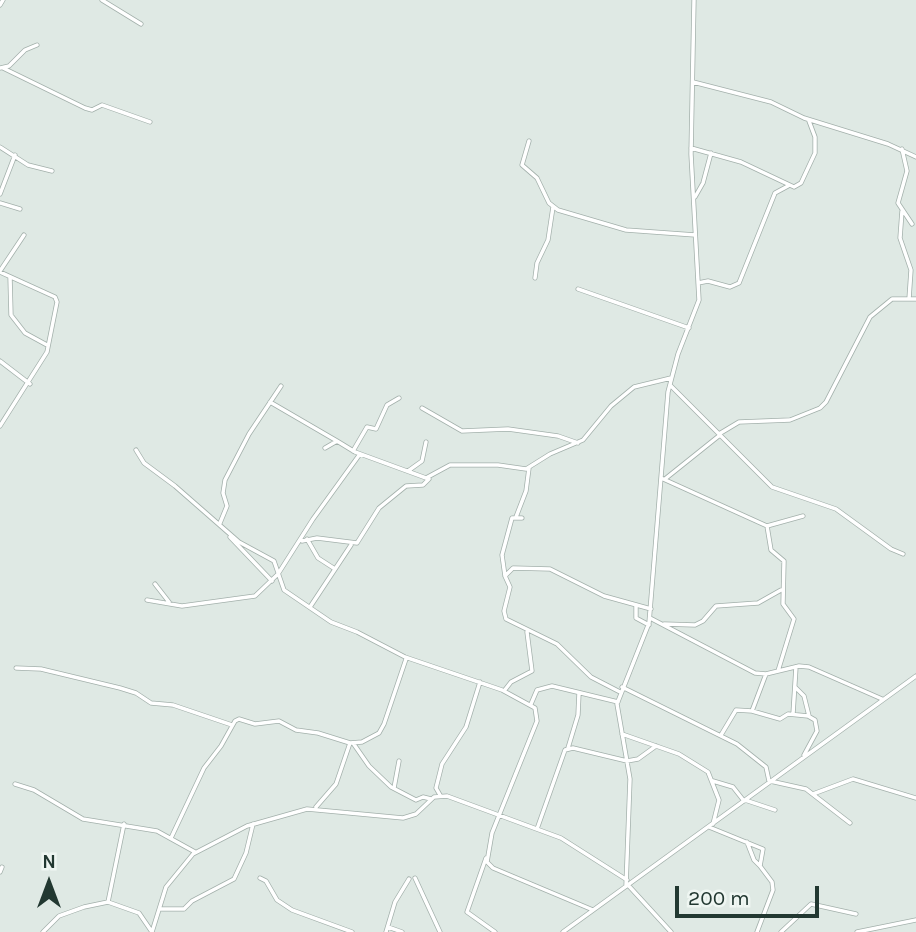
<!DOCTYPE html>
<html>
<head>
<meta charset="utf-8">
<style>
	body { margin:0 }
	#map { position:relative; width:916px; height:932px; overflow:hidden; background:#dfe9e4; font-family:Karla,sans-serif }
	canvas { display:block }
	.north { position:absolute; left:14px; top:848px; width:70px; height:70px; -webkit-text-stroke:5px #eff6f2; paint-order:stroke; rotate:0deg; font-size:19px; font-weight:700; line-height:28px; text-align:center; color:#223831 }
	.north::after { content:''; display:block; margin:auto; width:24px; height:32px; background:#223831; clip-path:polygon(50% 0,100% 100%,50% 72%,0 100%) }
	.scale { position:absolute; left:675px; top:886px; width:144px; height:32px; box-sizing:border-box; border:4px solid #223831; border-top:0; padding-left:9px; font-size:21px; line-height:24px; white-space:nowrap; color:#223831; -webkit-text-stroke:5px #eff6f2; paint-order:stroke }
</style>
</head>
<body>
<div id="map">
<canvas width="916" height="932"></canvas>
<div class="north">N</div>
<div class="scale">200 m</div>
</div>
<script>
const ctx = document.querySelector('canvas').getContext('2d');
ctx.lineJoin = 'round';
const poly = rows => new Path2D(rows.map(r => 'M' + r).join(''));
function stroke(path, color, width, dash) { ctx.strokeStyle = color; ctx.lineWidth = width; ctx.lineCap = dash ? 'butt' : 'round'; ctx.setLineDash(dash || []); ctx.stroke(path); }
const street = poly([
	[102,0,141,24],
	[0,5,3,0],
	[0,68,9,66,25,50,37,45],
	[3,68,85,108,92,110,102,105,150,122],
	[693,82,771,102,804,118,888,144,916,157],
	[529,141,522,165,537,178,549,203,558,210,626,230,695,235],
	[0,147,28,165,52,171],
	[691,148,741,162,794,187,801,183,815,153,815,137,809,121],
	[902,149,907,171,898,203,912,224],
	[0,194,15,155],
	[695,197,703,183,711,153],
	[0,203,20,209],
	[902,211,900,238,911,270,909,299],
	[0,271,24,235],
	[0,272,55,297,57,302,47,352,0,426],
	[10,277,11,315,25,333,47,345],
	[535,278,537,263,548,240,553,207],
	[698,283,708,281,730,287,739,283,775,193,788,186],
	[578,289,689,328],
	[0,361,30,384],
	[670,385,772,487,836,509,891,549,903,554],
	[270,402,337,441],
	[422,408,462,431,508,429,558,436,578,443],
	[719,434,739,422,790,420,820,408,826,402,870,317,892,299,916,299],
	[325,448,337,441,355,452,426,478,450,465,498,465,526,469,550,454,583,440,611,406,634,387,671,378],
	[136,450,144,463,175,486,239,542,274,561,284,590,331,622,357,632,405,657,502,690,535,708,537,721,492,833,487,862,493,868,593,910],
	[353,451,367,427,376,429,387,405,399,398],
	[408,471,422,461,426,442],
	[661,478,767,526,803,516],
	[665,479,720,435],
	[516,517,526,491,529,468],
	[522,518,512,518,502,555,505,576,510,587,504,611,506,619,557,644,591,677,620,692],
	[220,523,227,506,223,493,225,480,249,434,281,386],
	[767,526,771,550,784,561,783,604,794,619,778,671],
	[230,537,272,581],
	[307,539,318,558,335,569],
	[302,541,317,538,357,543,379,508,406,486,423,485,429,479],
	[505,576,513,568,550,569,604,596,651,609],
	[155,584,169,602],
	[147,600,182,606,255,596,278,574,313,519,360,454],
	[636,606,636,618,649,625],
	[310,607,351,545],
	[650,618,755,673,766,674,799,666,809,667,882,699],
	[664,624,695,625,703,621,716,606,758,603,781,590],
	[16,668,41,669,120,688,136,693,151,703,173,705,232,725],
	[622,687,737,744,766,767,769,781],
	[795,687,804,696,809,716],
	[504,691,511,682,532,671,527,632],
	[531,704,537,690,552,686,618,702],
	[752,711,766,674],
	[793,714,796,667],
	[622,734,679,754,708,772,719,800,713,824],
	[721,735,736,710,752,711,780,719,788,714,808,716,815,720,817,731,804,755],
	[353,743,369,766,391,787,416,800,423,797,431,799],
	[568,748,578,715,579,693],
	[713,781,733,787,744,801],
	[770,781,806,789,850,823],
	[15,784,34,790,83,819,157,831,195,852],
	[394,788,399,761],
	[813,794,853,779,916,798],
	[440,795,436,788,442,764,466,727,480,682],
	[745,800,775,810],
	[316,807,336,784,350,743],
	[709,827,763,849,760,866,772,882,773,890,757,932],
	[537,829,565,750,573,748,627,761,638,759,656,746],
	[171,838,204,768,221,746,235,721,239,719,255,724,279,721,296,730,318,733,350,743,362,742,379,733,384,724,406,659],
	[747,842,754,860,760,866],
	[486,858,467,912,495,932],
	[0,872,2,867],
	[260,878,266,881,277,900,292,910,352,932],
	[415,878,440,932],
	[628,885,671,932],
	[626,886,630,779,617,704,649,623,668,392,678,354,699,300,691,154,694,0],
	[108,902,124,824],
	[160,909,184,909,192,901,234,879,246,853,253,824],
	[388,927,402,932],
	[43,932,59,916,84,907,108,902,139,913,152,932],
	[152,932,166,887,193,854,247,826,307,809,403,818,416,814,434,797,447,796,561,838,627,880],
	[386,932,395,902,409,879],
	[563,932,916,676],
	[781,932,811,904,856,914],
	[857,932,916,920]
]);
stroke(street, '#a3b0ab', 5);
stroke(street, '#fff', 3.5);
</script>
</body>
</html>
